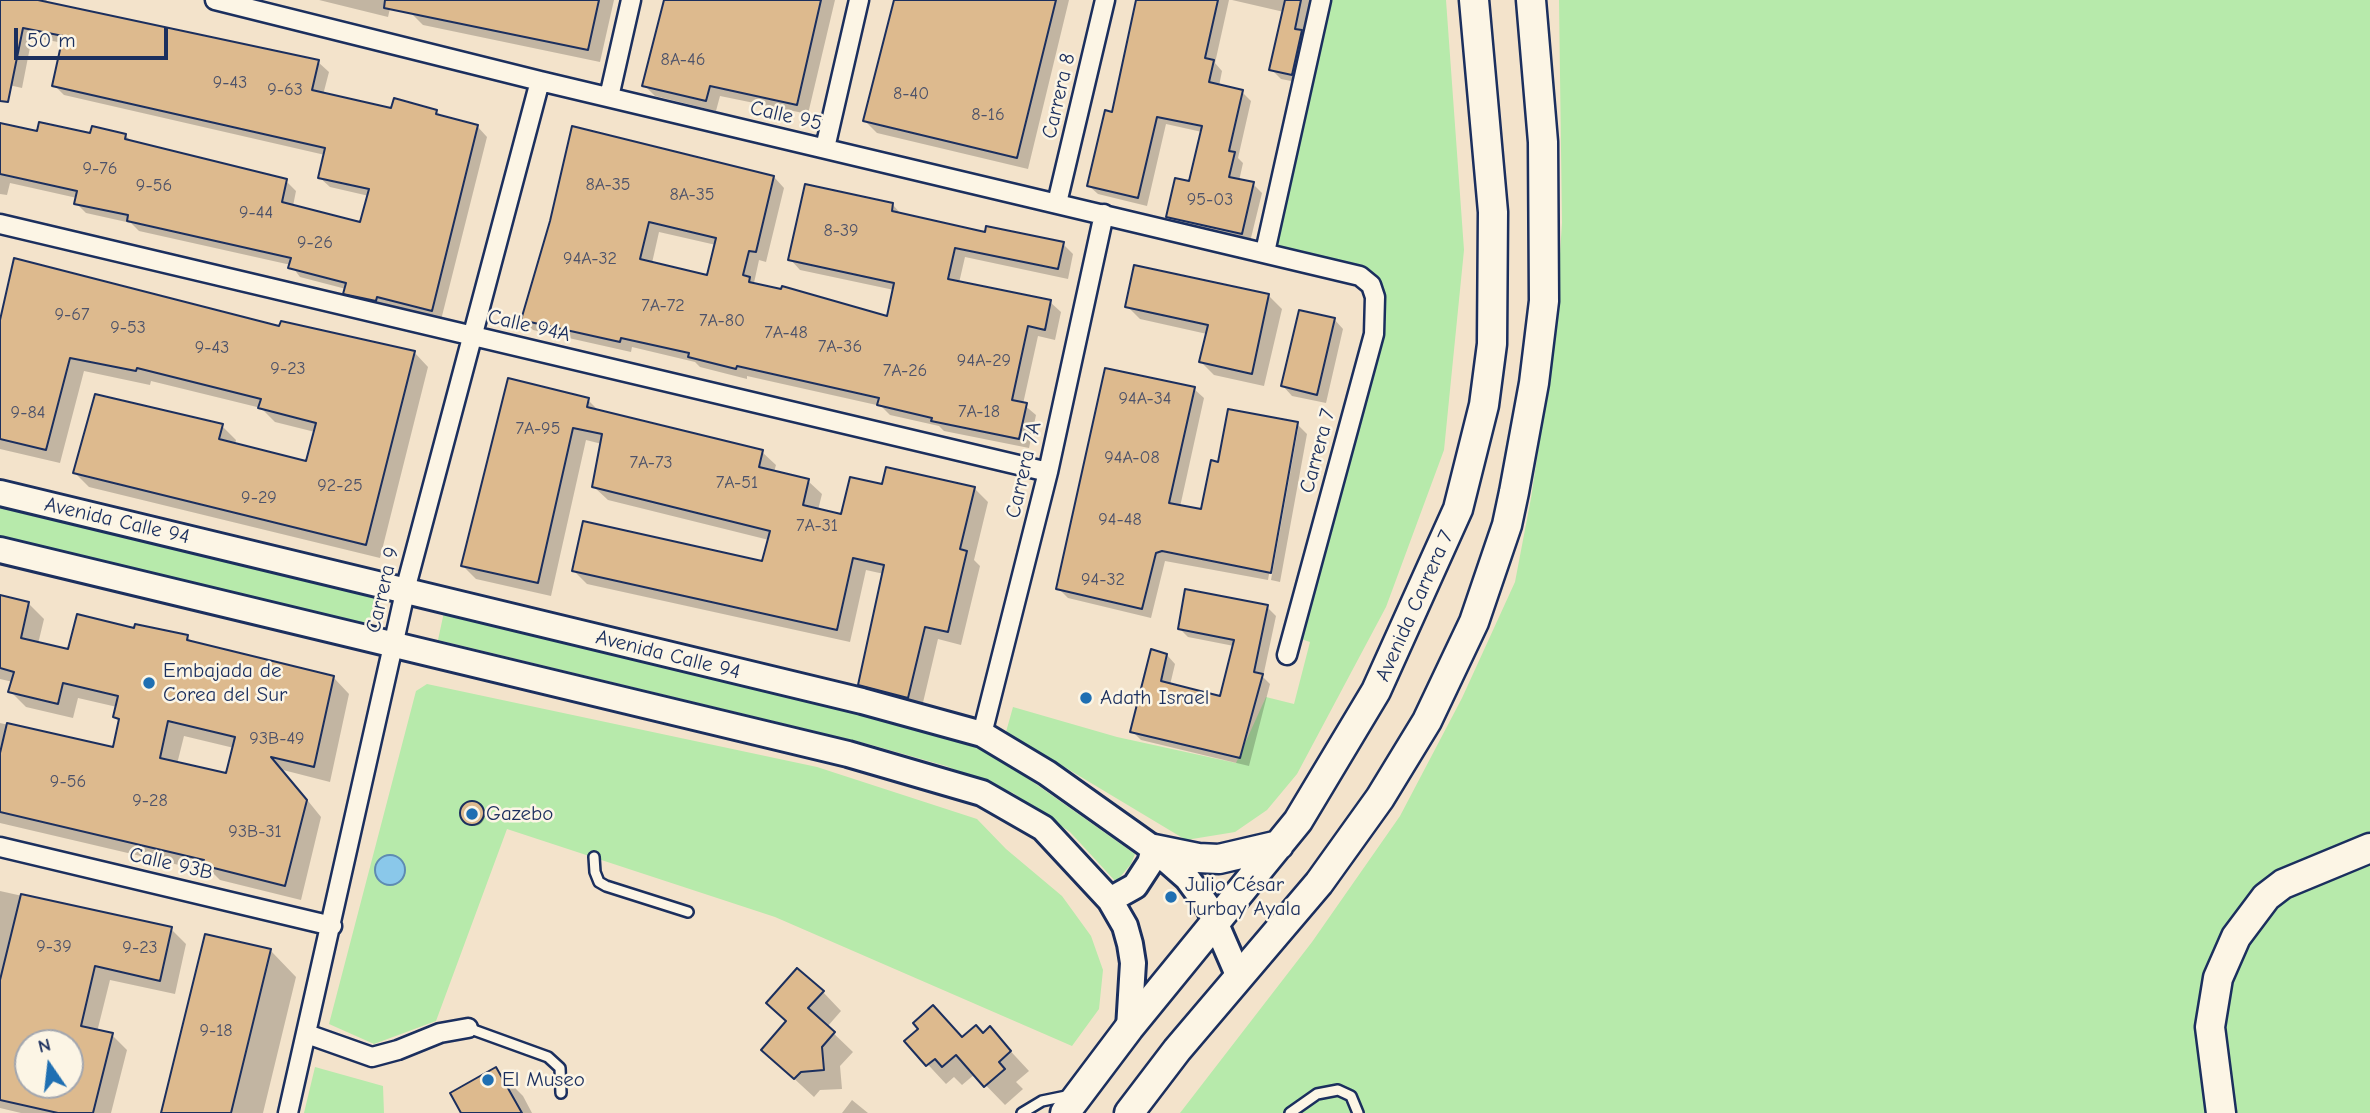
<!DOCTYPE html>
<html>
<head>
<meta charset="utf-8">
<style>
	body { margin:0 }
	#map { position:relative; width:2370px; height:1113px; overflow:hidden; background:#f3e3cb; font-family:"Comic Neue",sans-serif }
	canvas { display:block }
	.north { position:absolute; left:14px; top:1029px; width:70px; height:70px; box-sizing:border-box; background:#fcf5e5; border:2px solid #a2a6af; border-radius:50%; rotate:346deg; font-size:19px; font-weight:700; line-height:28px; text-align:center; color:#1b2f5e }
	.north::after { content:''; display:block; margin:auto; width:24px; height:32px; background:#1f6fb2; clip-path:polygon(50% 0,100% 100%,50% 72%,0 100%) }
	.scale { position:absolute; left:14px; top:28px; width:154px; height:32px; box-sizing:border-box; border:4px solid #1b2f5e; border-top:0; padding-left:9px; font-size:21px; line-height:24px; white-space:nowrap; color:#1b2f5e; -webkit-text-stroke:5px #fcf5e5; paint-order:stroke }
</style>
</head>
<body>
<div id="map">
<canvas width="2370" height="1113"></canvas>
<div class="north">N</div>
<div class="scale">50 m</div>
</div>
<script>
const ctx = document.querySelector('canvas').getContext('2d');
ctx.lineJoin = 'round';
function paint(path, color) { ctx.fillStyle = color; ctx.fill(path, 'evenodd'); }
const poly = rows => new Path2D(rows.map(r => 'M' + r).join(''));
function stroke(path, color, width, dash) { ctx.strokeStyle = color; ctx.lineWidth = width; ctx.lineCap = dash ? 'butt' : 'round'; ctx.setLineDash(dash || []); ctx.stroke(path); }
function write(font, color, halo, rows, align = 'center') {
  ctx.font = font + ' "Comic Neue",sans-serif'; ctx.lineWidth = 5; ctx.setLineDash([]); ctx.textBaseline = 'middle'; ctx.strokeStyle = halo; ctx.fillStyle = color; for (const [text, x, y, turn = 0] of rows) {
    ctx.save(); ctx.translate(x, y); ctx.rotate((+turn || 0) * Math.PI / 180); ctx.textAlign = isNaN(turn) ? turn : align; if (halo) ctx.strokeText(text, 0, 0); ctx.fillText(text, 0, 0); ctx.restore();
  }
}
paint(poly([
	[1321,0,1446,0,1464,250,1444,450,1386,607,1297,774,1267,810,1235,832,1186,840,1006,732,1013,707,1117,737,1236,763,1266,697,1294,704,1310,642,1292,636,1374,334,1371,285,1265,252],
	[1559,0,2370,0,2370,1113,1180,1113,1312,942,1400,816,1462,698,1515,582,1531,498,1554,346,1562,223],
	[0,504,378,595,370,626,0,537],
	[444,612,943,734,988,751,1023,775,1135,854,1131,864,1116,882,1070,832,1013,793,946,766,868,744,438,640],
	[427,684,817,767,977,819,1006,849,1062,896,1091,936,1103,970,1099,1009,1072,1046,775,917,507,829,436,1021,374,1044,329,1024,416,691],
	[315,1067,383,1086,384,1113,304,1113]
]), '#b7eaab');
const water = poly([
	'375 870a15 15 0 1 1 30 0a15 15 0 1 1-30 0Z'
]);
paint(water, '#8ac8ea');
stroke(water, '#5e8bb2', 2);
paint(poly([
	[0,0,46,0,51,5,318,62,329,72,323,95,392,110,436,111,443,118,477,126,487,137,441,320,387,306,386,310,355,303,345,293,346,289,300,277,291,265,139,231,131,223,86,213,76,203,77,198,10,183,7,195,0,194,0,125,38,133,126,136,132,142,286,181,296,191,293,206,362,225,369,196,330,187,319,177,325,155,64,95,54,85,63,43,32,37,22,88,0,83],
	[319,0,392,0,388,17],
	[413,0,614,0,600,62,423,25,410,12],
	[666,0,835,0,808,114,720,96,716,111,655,96,644,85],
	[896,0,1069,0,1028,169,877,133,865,121],
	[1138,0,1229,0,1215,63,1222,71,1219,86,1242,92,1251,101,1238,158,1243,163,1239,181,1253,184,1262,193,1250,242,1177,225,1168,216,1191,183,1202,132,1166,124,1147,206,1098,194,1089,186,1113,114],
	[1232,0,1312,0,1301,83,1281,79,1271,69,1284,12],
	[774,177,784,188,766,262,759,260,754,283,756,285,888,318,894,290,800,270,790,259,893,205,903,216,986,234,1063,244,1073,254,1068,279,965,257,959,283,1050,302,1061,312,1055,340,1038,336,1023,404,1036,415,1029,448,944,431,939,426,890,415,881,406,747,376,747,379,700,367,695,362,632,347,631,352,533,330,523,319,551,222],
	[659,232,716,245,709,277,652,263],
	[1269,296,1282,309,1264,386,1214,375,1201,362,1207,334,1140,319,1127,306],
	[1334,319,1343,329,1326,403,1292,396,1283,386],
	[0,327,281,328,414,352,428,367,380,558,89,487,75,473,222,426,236,440,235,445,308,463,315,432,275,422,261,408,151,381,150,385,84,371,60,463,0,449],
	[1194,389,1204,398,1180,507,1203,511,1219,464,1297,424,1307,434,1280,582,1271,580,1298,429,1295,429,1268,580,1165,561,1151,618,1068,598,1058,588],
	[588,400,601,413,762,452,776,465,774,472,808,481,822,494,818,510,842,516,884,487,974,488,988,502,974,560,980,566,961,645,938,639,921,711,873,698,860,684,884,574,866,570,850,642,587,584,574,571,764,563,769,540,608,500,594,487,602,444,586,440,551,596,476,579,463,566],
	[0,597,28,603,44,619,38,644,70,651,187,637,194,644,334,678,349,694,330,782,283,770,321,817,301,900,220,880,213,873,0,823,0,723,114,749,120,722,115,717,117,707,78,698,73,718,26,707,10,691,13,682,0,679],
	[184,736,234,748,227,775,177,764],
	[1267,607,1276,616,1263,677,1270,684,1249,766,1141,740,1132,731,1167,655,1175,664,1170,685,1221,698,1234,646,1188,637,1179,628],
	'463 815a11 11 0 1 1 22 0a11 11 0 1 1-22 0Z',
	[0,891,171,929,186,944,175,994,110,980,97,1032,112,1035,127,1050,111,1113,21,1113,0,1108],
	[28,1043,70,1043,70,1085,28,1085],
	[270,950,296,977,263,1113,163,1113],
	[823,992,841,1011,827,1027,853,1052,840,1066,842,1089,820,1090,814,1097,763,1050,788,1022],
	[990,1029,1029,1071,1016,1082,1023,1089,1005,1105,975,1074,962,1085,954,1077,946,1084,906,1041,963,1039,983,1035],
	[496,1069,523,1096,532,1113,464,1113],
	[852,1100,868,1113,842,1113]
]), '#0003');
const building = poly([
	[0,0,38,0,319,60,312,90,391,108,394,98,437,110,436,114,478,125,432,311,377,297,376,301,343,294,346,283,288,268,291,258,127,221,128,215,74,204,77,191,0,174,0,123,37,131,39,122,90,133,92,126,126,134,125,139,287,179,282,202,360,222,369,189,318,178,325,148,52,86,63,36,23,28,8,102,0,101,0,0],
	[385,0,599,0,588,50,384,8,385,0],
	[664,0,821,0,797,105,710,86,706,101,642,86,664,0],
	[894,0,1056,0,1017,158,863,121,894,0],
	[1136,0,1218,0,1205,58,1214,60,1209,82,1243,90,1229,151,1235,152,1229,177,1254,182,1242,234,1166,217,1175,178,1189,181,1202,126,1157,117,1138,198,1087,186,1105,110,1112,112,1136,0],
	[1285,0,1301,0,1295,29,1302,30,1292,75,1269,70,1285,0],
	[572,126,774,176,756,252,749,251,743,275,750,277,749,282,781,289,782,286,887,316,894,283,788,260,805,184,893,203,892,211,985,232,986,226,1064,242,1058,269,955,248,948,279,1051,300,1045,330,1028,326,1012,400,1027,403,1019,439,931,421,932,418,877,405,879,398,737,366,736,369,688,357,689,353,621,338,620,342,521,320,550,221,572,126],
	[649,222,716,238,707,275,640,259,649,222],
	[14,258,279,326,281,321,415,351,366,545,73,473,95,394,223,424,219,439,306,461,316,423,258,408,261,399,137,368,136,371,70,358,46,450,0,439,0,320,14,258],
	[1134,265,1269,294,1252,374,1199,362,1208,325,1125,307,1134,265],
	[1299,310,1335,318,1317,395,1281,386,1299,310],
	[1105,368,1195,387,1169,503,1201,509,1211,460,1218,462,1228,409,1298,422,1271,573,1162,551,1156,553,1142,609,1056,589,1105,368],
	[508,378,589,398,587,407,763,450,759,467,809,479,803,505,841,514,850,477,882,484,886,467,975,487,960,549,967,551,948,632,925,627,908,698,858,685,884,565,853,558,837,630,572,571,583,521,762,561,770,531,592,487,602,434,573,428,538,583,461,566,508,378],
	[1185,589,1268,605,1254,672,1263,674,1240,758,1130,732,1151,649,1167,654,1161,681,1220,696,1234,640,1178,629,1185,589],
	[0,595,29,602,21,638,68,649,77,614,134,628,135,624,188,635,187,640,334,676,314,767,271,757,307,800,285,886,202,865,204,860,0,812,0,753,7,723,113,747,119,719,113,717,118,696,63,683,58,704,8,692,14,672,0,668,0,595],
	[168,721,235,737,226,773,160,758,168,721],
	'460 813a12 12 0 1 1 24 0a12 12 0 1 1-24 0Z',
	[21,894,172,927,160,981,95,966,81,1026,113,1033,93,1113,58,1113,0,1100,0,980,21,894],
	[28,1043,70,1043,70,1085,28,1085,28,1043],
	[205,934,271,949,231,1113,161,1113,205,934],
	[797,968,824,991,808,1008,835,1032,822,1047,824,1070,801,1072,794,1079,761,1050,786,1021,766,1003,797,968],
	[933,1005,962,1037,976,1025,983,1033,990,1026,1011,1051,999,1062,1005,1069,984,1087,956,1055,942,1067,935,1059,926,1066,904,1041,918,1029,913,1023,933,1005],
	[496,1067,522,1113,461,1113,450,1093,496,1067]
]);
paint(building, '#ddba8e');
stroke(building, '#1b2f5e', 2);
const lane = poly([
	[594,857,595,872,599,882,606,886,688,912],
	[468,1028,548,1057,560,1068,561,1093],
	[1022,1113,1042,1101,1071,1095],
	[1290,1113,1317,1094,1338,1090,1351,1096,1358,1113]
]);
const street = poly([
	[215,0,540,81,1360,276,1371,285,1375,297,1374,334,1287,655],
	[609,97,631,0],
	[825,148,859,0],
	[1057,203,1105,0],
	[0,224,1048,472],
	[1265,252,1321,0],
	[982,734,1048,472,1104,214],
	[0,847,332,926],
	[307,1034,372,1057,398,1050,440,1033,468,1028],
	[288,1113,408,579,540,81]
]);
const secondary = poly([
	[0,493,862,701,982,734,1047,773,1154,849,1187,878,1209,908,1239,977],
	[0,550,848,754,982,793,1043,828,1110,900,1125,926,1130,944,1133,963,1129,1028],
	[1110,900,1135,886,1150,863,1154,849]
]);
const primary = poly([
	[1154,849,1198,858,1219,859,1279,845],
	[1065,1113,1129,1028,1298,821,1376,691,1458,509,1484,405,1492,344,1493,212,1474,0],
	[1129,1113,1177,1050,1319,883,1380,798,1427,721,1474,622,1507,525,1514,492,1534,383,1544,301,1543,142,1531,0],
	[2221,1113,2210,1027,2218,978,2236,937,2266,897,2283,884,2370,848]
]);
stroke(lane, '#1b2f5e', 14);
stroke(street, '#1b2f5e', 23);
stroke(secondary, '#1b2f5e', 30);
stroke(primary, '#1b2f5e', 33);
stroke(lane, '#fcf5e5', 9);
stroke(street, '#fcf5e5', 18);
stroke(secondary, '#fcf5e5', 24);
stroke(primary, '#fcf5e5', 28);
for (const [x, y, r, color] of [
	[149,683,7,"#1f6fb2"],
	[1086,698,7,"#1f6fb2"],
	[472,814,7,"#1f6fb2"],
	[1171,897,7,"#1f6fb2"],
	[488,1080,7,"#1f6fb2"]
]) { const dot = new Path2D(); dot.arc(x, y, r, 0, 2 * Math.PI); ctx.fillStyle = color; ctx.fill(dot); stroke(dot, '#fcf5e5', 2.5); }
write('18px', '#4c526a', null, [
	["8A-46",683,60],
	["9-43",230,83],
	["9-63",285,90],
	["8-40",911,94],
	["8-16",988,115],
	["9-76",100,169],
	["8A-35",608,185],
	["9-56",154,186],
	["8A-35",692,195],
	["95-03",1210,200],
	["9-44",256,213],
	["8-39",841,231],
	["9-26",315,243],
	["94A-32",590,259],
	["7A-72",663,306],
	["9-67",72,315],
	["7A-80",722,321],
	["9-53",128,328],
	["7A-48",786,333],
	["7A-36",840,347],
	["9-43",212,348],
	["94A-29",984,361],
	["9-23",288,369],
	["7A-26",905,371],
	["94A-34",1145,399],
	["7A-18",979,412],
	["9-84",28,413],
	["7A-95",538,429],
	["94A-08",1132,458],
	["7A-73",651,463],
	["7A-51",737,483],
	["92-25",340,486],
	["9-29",259,498],
	["94-48",1120,520],
	["7A-31",817,526],
	["94-32",1103,580],
	["93B-49",277,739],
	["9-56",68,782],
	["9-28",150,801],
	["93B-31",255,832],
	["9-39",54,947],
	["9-23",140,948],
	["9-18",216,1031]
]);
write('21px', '#1b2f5e', '#fcf5e5', [
	["Carrera 8",1059,96,-77],
	["Calle 95",786,116,13],
	["Calle 94A",529,326,13],
	["Carrera 7",1318,451,-75],
	["Carrera 7A",1024,470,-77],
	["Avenida Calle 94",117,521,13],
	["Carrera 9",383,590,-77],
	["Avenida Carrera 7",1415,606,-66],
	["Avenida Calle 94",668,655,14],
	["Calle 93B",171,864,13]
]);
write('21px', '#1b2f5e', '#fcf5e5', [
	["Embajada de",163,671],
	["Corea del Sur",163,695],
	["Adath Israel",1100,698],
	["Gazebo",486,814],
	["Julio César",1185,885],
	["Turbay Ayala",1185,909],
	["El Museo",502,1080]
], 'left');
</script>
</body>
</html>
